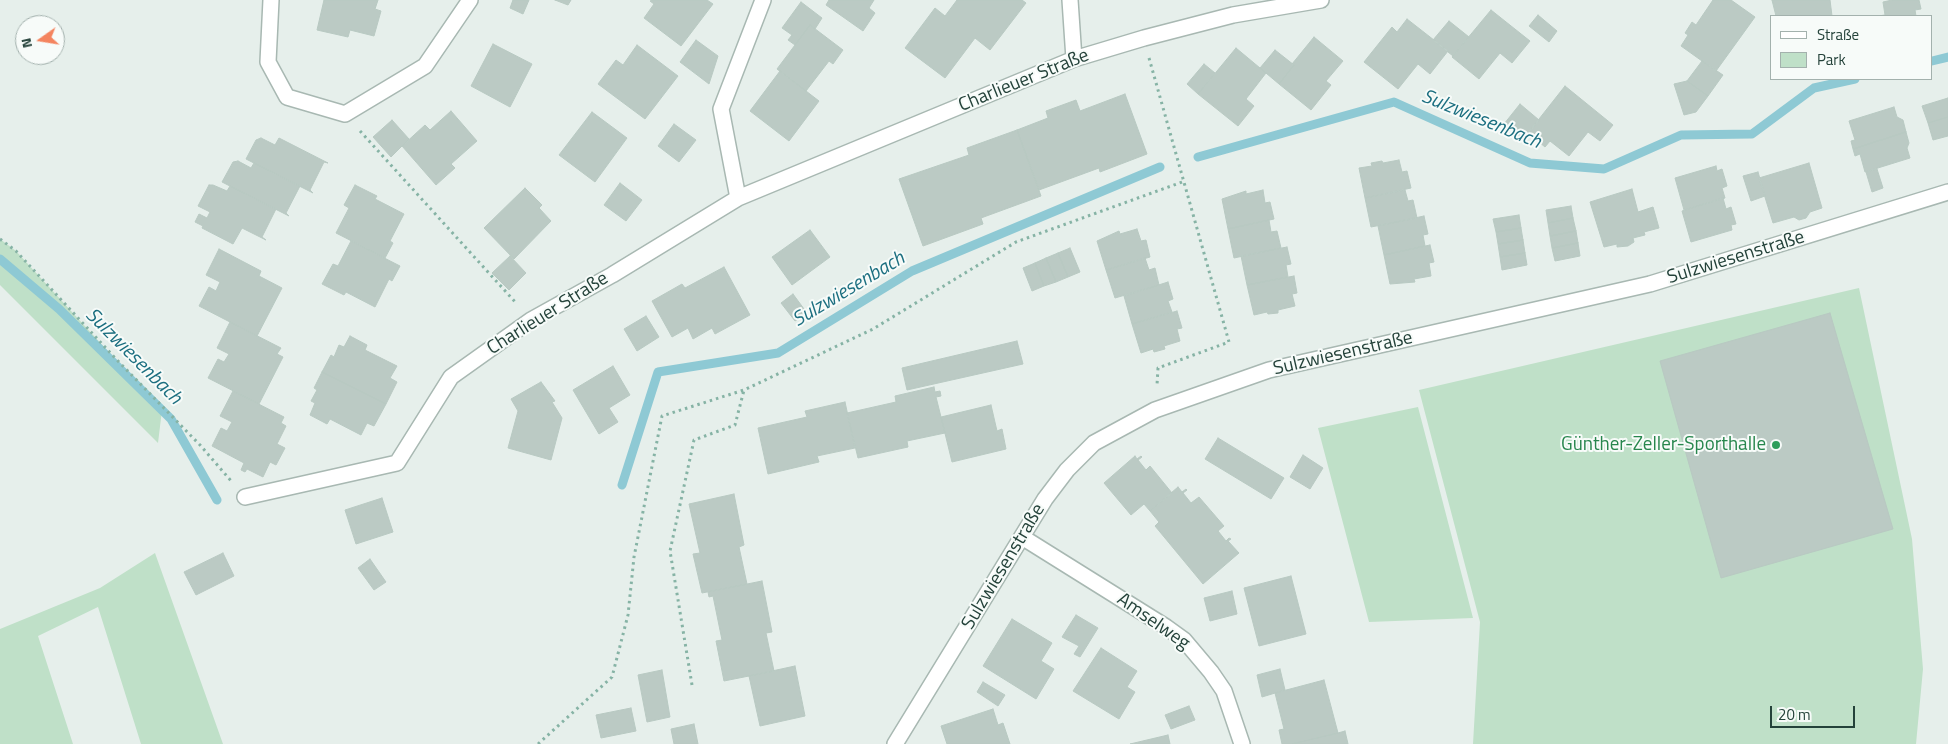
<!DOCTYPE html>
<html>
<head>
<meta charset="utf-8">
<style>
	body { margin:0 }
	#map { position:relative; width:1948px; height:744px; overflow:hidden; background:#e6efeb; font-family:"Titillium Web",sans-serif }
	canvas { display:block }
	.legend { position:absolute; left:1770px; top:15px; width:162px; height:65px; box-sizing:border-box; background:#f7fbf9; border:1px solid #a3b1ad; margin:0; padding:6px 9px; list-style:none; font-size:15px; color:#24423a }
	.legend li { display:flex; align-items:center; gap:10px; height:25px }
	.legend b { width:25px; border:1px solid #a3b1ad }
	.north { position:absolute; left:15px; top:15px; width:50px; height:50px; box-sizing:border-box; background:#f7fbf9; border:1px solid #a3b1ad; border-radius:50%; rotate:257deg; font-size:14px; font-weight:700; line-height:20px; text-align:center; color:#24423a }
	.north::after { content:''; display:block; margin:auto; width:18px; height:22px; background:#f4845f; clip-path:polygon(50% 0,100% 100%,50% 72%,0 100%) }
	.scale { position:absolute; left:1770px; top:706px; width:85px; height:22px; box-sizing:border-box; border:2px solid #24423a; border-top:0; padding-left:6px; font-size:15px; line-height:18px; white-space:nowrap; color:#24423a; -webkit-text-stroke:4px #f7fbf9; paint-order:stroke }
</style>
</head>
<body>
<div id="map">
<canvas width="1948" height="744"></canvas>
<ul class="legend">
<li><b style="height:6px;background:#fff"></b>Straße</li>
<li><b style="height:14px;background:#bfe0c8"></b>Park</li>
</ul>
<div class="north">N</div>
<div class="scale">20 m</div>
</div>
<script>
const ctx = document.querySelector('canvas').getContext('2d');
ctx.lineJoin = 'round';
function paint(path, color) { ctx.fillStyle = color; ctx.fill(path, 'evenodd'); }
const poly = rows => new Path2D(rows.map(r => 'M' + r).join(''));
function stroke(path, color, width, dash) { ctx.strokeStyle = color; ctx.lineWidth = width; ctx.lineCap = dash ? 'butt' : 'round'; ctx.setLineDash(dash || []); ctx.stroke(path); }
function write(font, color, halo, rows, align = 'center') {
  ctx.font = font + ' "Titillium Web",sans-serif'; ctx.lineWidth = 4; ctx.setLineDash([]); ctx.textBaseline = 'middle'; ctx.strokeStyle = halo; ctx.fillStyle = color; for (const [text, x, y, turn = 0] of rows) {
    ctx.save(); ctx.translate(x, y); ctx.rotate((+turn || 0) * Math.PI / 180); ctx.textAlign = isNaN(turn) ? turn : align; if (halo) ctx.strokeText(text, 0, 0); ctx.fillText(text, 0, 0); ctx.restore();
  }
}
paint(poly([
	[0,239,16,251,162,410,158,443,0,285],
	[1859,288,1912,539,1923,669,1916,744,1473,744,1480,622,1419,390],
	[1418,407,1473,618,1369,622,1318,428],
	[155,553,223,744,141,744,98,607,38,636,73,744,0,744,0,629,100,588]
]), '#bfe0c8');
stroke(poly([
	[1932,61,1948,57],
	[1198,157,1394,102,1530,163,1604,169,1681,135,1752,134,1814,88,1855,79],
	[0,259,59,309,171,419,217,500],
	[622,485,658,372,778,353,912,271,1160,167]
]), '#8ec9d4', 9);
const building = poly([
	[324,0,378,0,375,9,381,11,374,36,350,30,348,37,317,30,324,0],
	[513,0,529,0,523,14,510,8,513,0],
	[555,0,571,0,568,5,555,0],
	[652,0,707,0,713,4,681,46,644,18,654,4,650,1,652,0],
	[829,0,874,0,869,8,875,13,863,31,826,5,829,0],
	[957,0,1022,0,1026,3,990,50,975,38,945,78,905,48,935,8,945,16,957,0],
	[1713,0,1731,0,1755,17,1716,71,1681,46,1688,35,1685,33,1692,22,1696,25,1713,0],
	[1772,0,1830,0,1832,16,1776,16,1772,0],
	[1892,0,1919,0,1921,9,1915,10,1916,16,1878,16,1885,15,1883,2,1892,0],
	[801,2,822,18,815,29,810,25,795,45,788,40,792,35,782,28,801,2],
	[1491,10,1530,41,1512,63,1500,53,1479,79,1452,57,1491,10],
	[1538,15,1557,31,1549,42,1529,26,1538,15],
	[1407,19,1448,51,1430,74,1418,64,1398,89,1364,62,1392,27,1397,32,1407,19],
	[1449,21,1469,37,1453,56,1433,40,1449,21],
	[810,25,843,50,833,64,829,61,806,91,777,69,810,25],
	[1314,37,1343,61,1326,81,1331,85,1311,110,1279,84,1294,65,1292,64,1314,37],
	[696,40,718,56,709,84,680,62,696,40],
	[493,44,532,64,510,107,471,86,493,44],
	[637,45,678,76,645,119,598,84,616,60,623,65,637,45],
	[1236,48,1266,73,1246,99,1254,106,1238,126,1198,94,1236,48],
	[1275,50,1294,65,1279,84,1260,68,1275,50],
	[1702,61,1723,75,1708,96,1687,81,1702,61],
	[1204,64,1215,73,1198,94,1187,84,1204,64],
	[780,71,819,101,789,141,750,111,780,71],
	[1687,81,1708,96,1696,112,1684,115,1674,84,1687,81],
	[1565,86,1613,125,1600,141,1588,132,1569,156,1550,141,1545,147,1528,133,1565,86],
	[1125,94,1147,154,1100,172,1099,168,1039,190,1017,130,1048,118,1046,111,1076,100,1080,111,1125,94],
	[1948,98,1948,117,1928,123,1922,106,1948,98],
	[1520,104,1539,120,1523,140,1504,124,1520,104],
	[1894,107,1897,117,1903,120,1906,132,1853,149,1851,141,1855,140,1849,121,1894,107],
	[451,111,477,141,451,164,455,168,436,185,402,146,425,125,430,130,451,111],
	[592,112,627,138,595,182,559,155,592,112],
	[1948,117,1948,136,1933,140,1928,123,1948,117],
	[392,120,409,139,391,157,373,137,392,120],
	[674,124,696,140,679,162,658,146,674,124],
	[1017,130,1041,196,981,218,983,224,923,246,899,179,969,155,967,148,1017,130],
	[1906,132,1909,143,1907,148,1910,158,1865,172,1860,154,1855,156,1853,149,1906,132],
	[261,138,275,145,279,138,328,163,324,162,310,190,313,193,246,159,256,140,261,138],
	[1399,160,1402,172,1407,171,1411,188,1365,198,1359,168,1372,166,1371,163,1382,161,1383,163,1399,160],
	[238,161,251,168,254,163,300,186,286,213,289,216,222,182,233,162,238,161],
	[1809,163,1822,208,1810,212,1806,218,1799,220,1794,217,1773,223,1759,178,1809,163],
	[1716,166,1717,171,1722,169,1727,186,1722,188,1725,198,1684,210,1675,178,1716,166],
	[1877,169,1883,188,1872,192,1866,172,1877,169],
	[1758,172,1765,196,1751,201,1743,176,1758,172],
	[620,183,642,200,626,221,604,205,620,183],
	[209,185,213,185,227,191,230,186,276,209,262,237,266,240,242,228,233,244,202,228,203,226,195,222,199,214,207,218,210,212,198,206,209,185],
	[355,185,377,196,375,199,404,214,390,241,393,243,385,258,336,233,349,208,344,205,355,185],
	[525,188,542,205,539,208,551,221,514,259,484,228,525,188],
	[1632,189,1638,212,1653,207,1659,228,1644,232,1645,235,1633,238,1634,242,1628,246,1617,247,1617,244,1604,247,1590,202,1632,189],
	[1263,190,1265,203,1270,202,1274,219,1228,229,1222,199,1246,191,1246,194,1263,190],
	[1405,190,1408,201,1413,200,1417,218,1371,227,1365,198,1405,190],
	[1723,198,1726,209,1731,207,1736,224,1731,225,1732,230,1691,242,1682,211,1723,198],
	[1571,206,1573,218,1548,223,1546,210,1571,206],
	[1519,215,1521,228,1496,232,1493,219,1519,215],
	[1424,216,1428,234,1423,235,1425,246,1384,255,1378,226,1424,216],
	[1573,218,1576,231,1550,236,1548,223,1573,218],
	[1269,220,1271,232,1277,231,1281,248,1234,258,1228,229,1269,220],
	[1521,228,1523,240,1498,244,1496,232,1521,228],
	[1137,229,1141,241,1146,240,1150,257,1106,270,1097,241,1119,231,1120,234,1137,229],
	[810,230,830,257,792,285,772,257,810,230],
	[1576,231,1578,243,1552,248,1550,236,1576,231],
	[1523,240,1525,253,1500,257,1498,244,1523,240],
	[351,241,400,266,392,281,389,279,375,307,346,292,344,295,322,284,333,264,338,266,351,241],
	[1578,243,1580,256,1555,261,1552,248,1578,243],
	[1430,245,1434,262,1429,263,1431,276,1414,279,1415,282,1390,284,1384,255,1430,245],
	[1287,247,1291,264,1286,265,1288,277,1247,285,1241,256,1287,247],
	[1070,248,1080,272,1068,277,1058,253,1070,248],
	[219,249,261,271,259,276,282,288,257,336,199,306,209,287,216,291,220,282,206,275,219,249],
	[1058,253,1068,277,1056,282,1046,258,1058,253],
	[1525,253,1527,265,1502,270,1500,257,1525,253],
	[510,256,526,273,509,290,492,273,510,256],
	[1046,258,1056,282,1044,286,1035,263,1046,258],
	[1145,258,1149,270,1155,268,1159,285,1115,298,1106,270,1145,258],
	[1035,263,1044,286,1032,291,1023,268,1035,263],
	[724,267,750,315,715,334,712,328,693,339,688,328,672,337,652,301,682,284,685,288,724,267],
	[1294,276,1297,293,1292,294,1295,306,1278,310,1278,313,1268,314,1267,312,1254,315,1247,285,1294,276],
	[1168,282,1173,299,1168,301,1172,312,1132,324,1124,296,1168,282],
	[793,294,807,313,795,321,781,303,793,294],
	[1177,311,1182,328,1177,329,1180,341,1164,346,1165,349,1154,352,1153,349,1141,353,1132,324,1177,311],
	[1830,313,1893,529,1721,578,1660,361,1830,313],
	[646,316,659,337,637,351,624,329,646,316],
	[230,322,281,348,277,354,283,357,259,404,208,378,218,359,224,362,229,354,217,348,230,322],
	[350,336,367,345,365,350,397,366,390,378,397,382,386,404,322,372,331,355,334,357,339,345,344,347,350,336],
	[1017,341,1023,364,907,390,902,368,1017,341],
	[613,366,630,395,609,408,618,422,599,434,573,390,613,366],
	[322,372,386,404,374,426,367,423,361,435,330,419,327,424,310,415,315,403,311,401,317,390,314,388,322,372],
	[541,382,555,401,552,402,562,418,551,460,508,448,518,411,511,399,541,382],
	[934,387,935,392,940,391,941,396,936,397,945,433,907,441,908,447,858,458,847,413,896,402,895,396,934,387],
	[233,391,284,417,281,423,286,426,277,444,285,448,276,465,270,462,263,477,247,469,245,472,241,470,244,463,212,446,221,428,227,431,232,422,220,416,233,391],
	[845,402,855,448,817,456,819,462,768,474,758,428,807,417,805,411,845,402],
	[991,405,997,431,1002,429,1006,449,952,462,941,417,991,405],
	[1218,438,1284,478,1271,499,1205,459,1218,438],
	[1303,455,1323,468,1310,489,1290,477,1303,455],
	[1135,456,1137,459,1141,456,1142,457,1138,460,1146,470,1150,466,1172,493,1150,511,1144,504,1131,515,1104,483,1135,456],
	[1178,487,1182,492,1186,489,1187,490,1183,493,1191,503,1199,497,1224,526,1218,531,1226,541,1229,538,1231,539,1228,541,1239,553,1203,584,1155,526,1159,522,1150,511,1178,487],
	[734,494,744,545,739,547,747,584,702,593,693,554,700,553,689,504,734,494],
	[382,498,393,532,356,544,345,510,382,498],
	[223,553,234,576,196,595,184,572,223,553],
	[370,559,386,582,374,590,358,568,370,559],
	[1291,576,1306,634,1259,646,1244,588,1291,576],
	[762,581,772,632,766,633,774,671,724,681,716,641,722,640,713,596,709,597,708,592,762,581],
	[1232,591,1237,614,1210,621,1204,598,1232,591],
	[1076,615,1098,628,1080,657,1074,654,1079,646,1062,637,1076,615],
	[1012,619,1052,643,1041,661,1054,669,1036,699,983,666,1012,619],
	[1101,648,1137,671,1127,687,1135,692,1119,719,1073,691,1101,648],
	[795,666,805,716,760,726,749,676,795,666],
	[1280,669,1285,690,1262,697,1257,675,1280,669],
	[662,670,670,717,647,722,638,675,662,670],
	[1324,680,1338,733,1292,744,1282,744,1279,730,1284,729,1275,693,1324,680],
	[983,682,1005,695,998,706,977,692,983,682],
	[1189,706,1195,720,1171,729,1165,715,1189,706],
	[631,708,636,731,601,738,596,715,631,708],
	[993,709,998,725,1003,723,1010,744,947,744,941,726,993,709],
	[694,724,698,744,674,744,671,729,694,724],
	[1345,731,1348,744,1292,744,1338,733,1345,731],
	[1168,735,1170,744,1130,744,1168,735]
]);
paint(building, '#bbcac4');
stroke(building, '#b8c9c2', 1);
const minor = poly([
	[271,0,268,62,287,97,345,114,425,66,470,0],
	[1070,0,1074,59],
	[738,198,721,109,763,0],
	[245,497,397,463,451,377,531,320,612,275,738,198,1074,59,1144,38,1233,15,1321,0],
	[1022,537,1166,627,1184,640,1211,672,1224,691,1242,744],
	[895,744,1045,499,1067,470,1094,443,1155,410,1269,370,1650,284,1948,192]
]);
stroke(minor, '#a8b8b2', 18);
stroke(poly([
	[1149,58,1229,342,1158,368,1157,385],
	[360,131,517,304],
	[0,239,16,251,116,359,200,445,232,482],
	[692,685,670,551,694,440,735,425,744,390],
	[538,744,612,677,628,615,634,557,662,416,744,390,873,329,1016,242,1185,181]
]), '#86b3a5', 3, [2.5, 4]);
stroke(minor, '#fff', 15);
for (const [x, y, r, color] of [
	[1776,445,5,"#2e9e5b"]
]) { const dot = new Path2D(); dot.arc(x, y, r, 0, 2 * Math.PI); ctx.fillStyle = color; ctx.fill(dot); stroke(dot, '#f7fbf9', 2); }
write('19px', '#24423a', '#f7fbf9', [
	["Charlieuer Straße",1024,81,-22],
	["Sulzwiesenstraße",1736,258,-17],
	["Charlieuer Straße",548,314,-32],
	["Sulzwiesenstraße",1343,354,-13],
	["Sulzwiesenstraße",1004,567,-59],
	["Amselweg",1153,622,35]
]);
write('19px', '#27864d', '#f7fbf9', [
	["Günther-Zeller-Sporthalle",1766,445]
], 'right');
write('italic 20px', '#1c6f80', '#f7fbf9', [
	["Sulzwiesenbach",1481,120,22],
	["Sulzwiesenbach",849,290,-31],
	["Sulzwiesenbach",133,357,45]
]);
</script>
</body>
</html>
